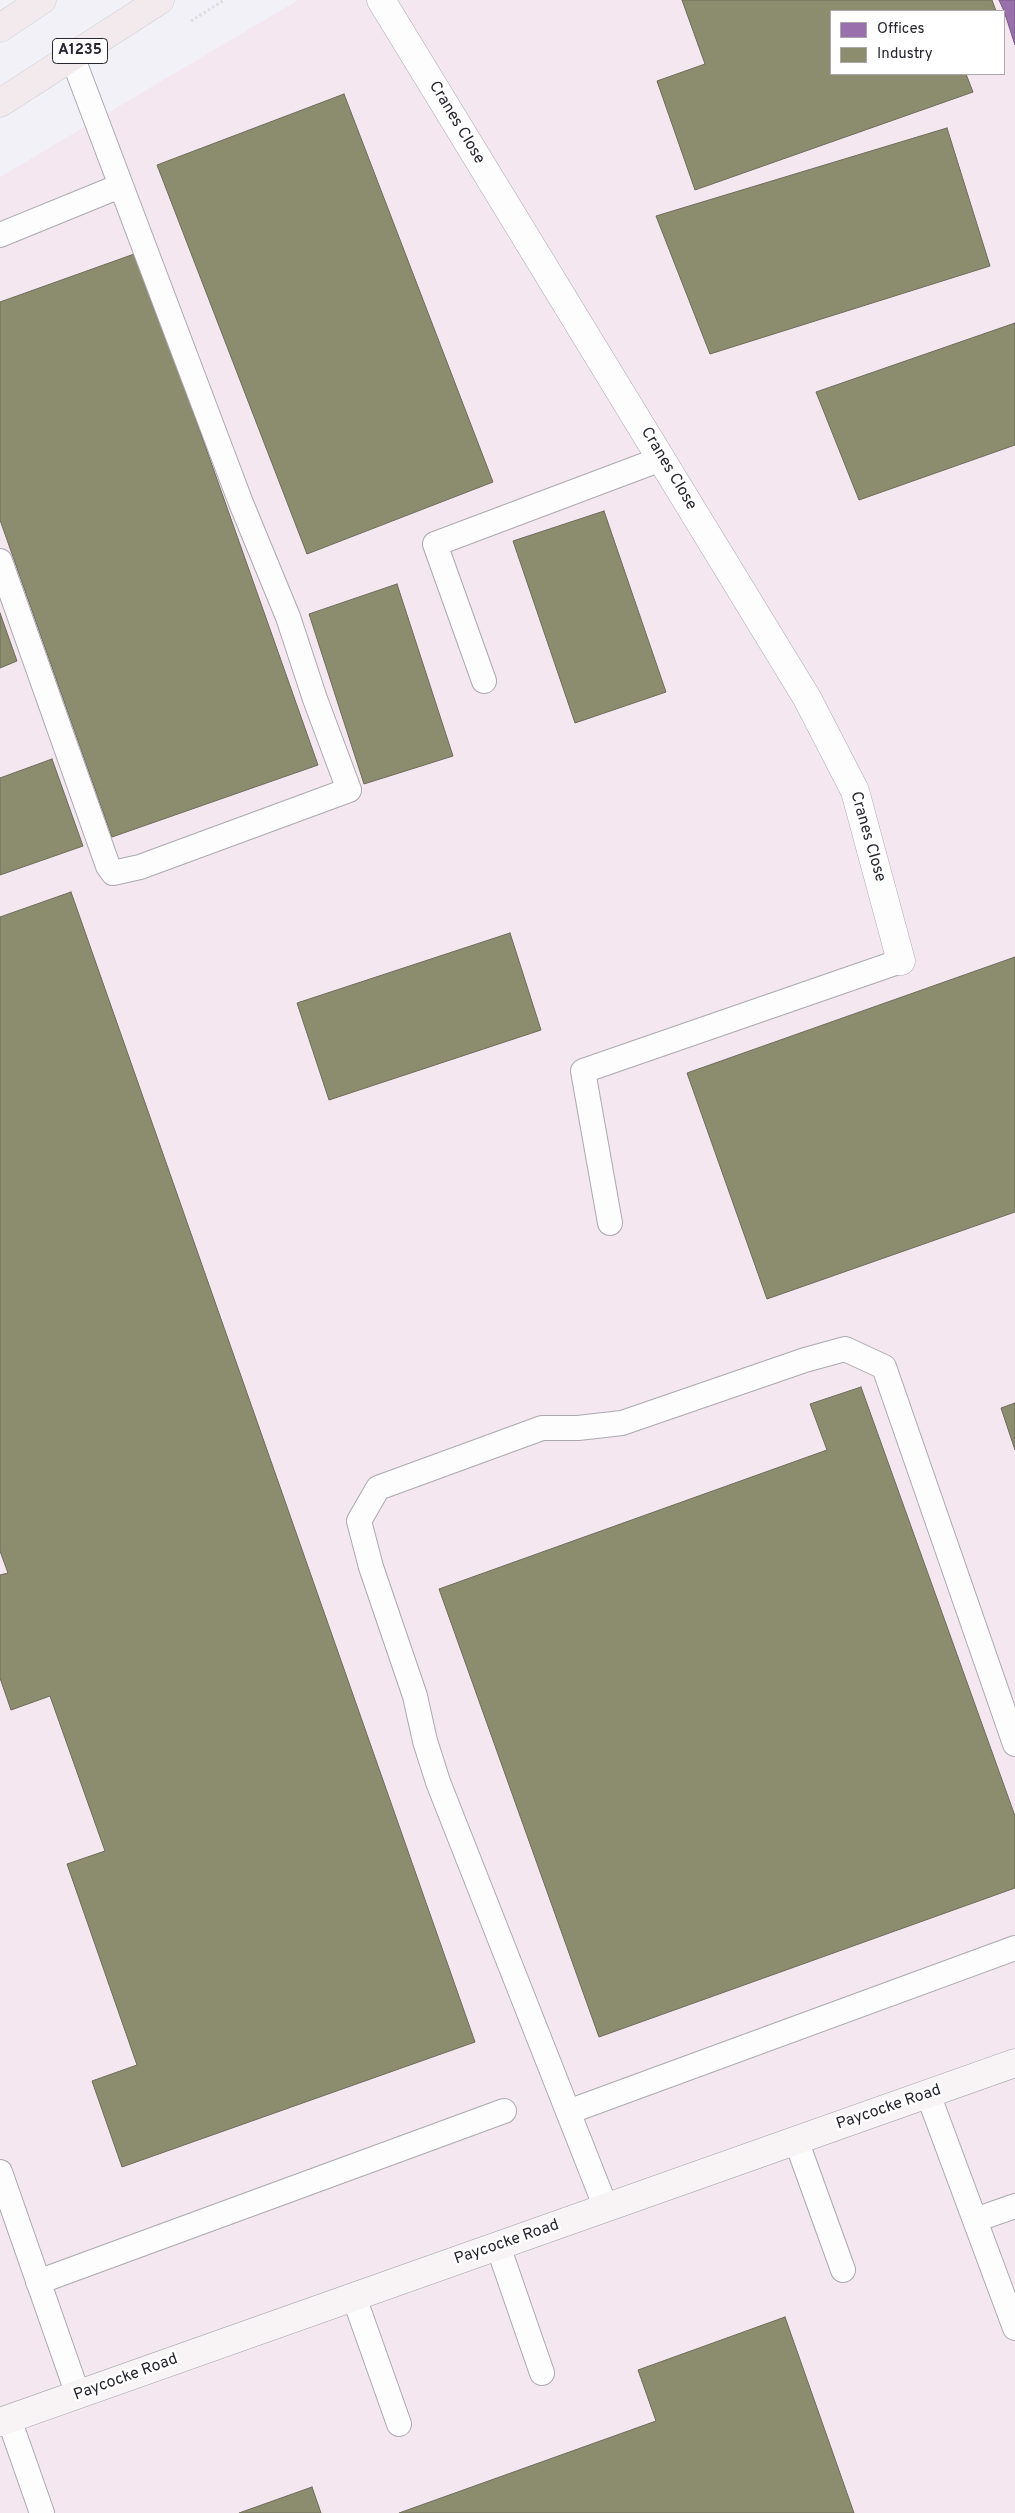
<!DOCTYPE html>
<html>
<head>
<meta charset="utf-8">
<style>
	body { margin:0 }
	#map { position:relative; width:1015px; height:2513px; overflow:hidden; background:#f2f1f8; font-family:Overpass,sans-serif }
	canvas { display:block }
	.legend { position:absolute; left:830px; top:10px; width:175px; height:65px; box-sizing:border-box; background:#fff; border:1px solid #a9a8ad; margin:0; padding:6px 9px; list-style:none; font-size:15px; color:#272531 }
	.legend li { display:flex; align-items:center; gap:10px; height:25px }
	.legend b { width:25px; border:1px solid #a9a8ad }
</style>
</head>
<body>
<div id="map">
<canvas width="1015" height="2513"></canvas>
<ul class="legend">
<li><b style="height:14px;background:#9970ab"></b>Offices</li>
<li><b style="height:14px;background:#8c8c6e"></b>Industry</li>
</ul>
</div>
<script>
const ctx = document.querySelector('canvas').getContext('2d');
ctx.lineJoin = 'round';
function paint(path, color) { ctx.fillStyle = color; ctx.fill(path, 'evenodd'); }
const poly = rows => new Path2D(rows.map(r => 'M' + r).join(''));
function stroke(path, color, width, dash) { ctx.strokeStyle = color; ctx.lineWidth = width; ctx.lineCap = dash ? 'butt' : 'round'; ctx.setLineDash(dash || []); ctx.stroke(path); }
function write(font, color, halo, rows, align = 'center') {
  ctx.font = font + ' Overpass,sans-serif'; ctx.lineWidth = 5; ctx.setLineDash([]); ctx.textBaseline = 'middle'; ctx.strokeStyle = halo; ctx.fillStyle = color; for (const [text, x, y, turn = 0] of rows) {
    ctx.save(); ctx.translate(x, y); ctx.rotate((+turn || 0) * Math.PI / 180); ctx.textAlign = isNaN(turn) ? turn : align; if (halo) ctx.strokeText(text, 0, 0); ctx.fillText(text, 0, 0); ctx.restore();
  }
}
paint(poly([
	[298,0,1015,0,1015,2513,0,2513,0,177],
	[831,11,1004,11,1004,74,831,74]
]), '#f5e7ef');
const offices = poly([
	[999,0,1015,0,1015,45,1004,11,999,0]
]);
paint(offices, '#9970ab');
stroke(offices, '#775a86', 1);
const industry = poly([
	[682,0,992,0,996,11,831,11,831,74,966,74,973,92,695,190,657,81,705,64,682,0],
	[344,94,493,482,307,554,157,165,344,94],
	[947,128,990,266,710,354,656,216,947,128],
	[137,253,318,765,112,837,0,520,0,302,137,253],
	[1015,323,1015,445,859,500,816,392,1015,323],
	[604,511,666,692,575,723,513,541,604,511],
	[397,584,453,756,364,784,309,614,397,584],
	[0,613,17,661,0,668,0,613],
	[52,759,83,846,0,875,0,778,52,759],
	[71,892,475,2042,122,2167,92,2081,137,2065,67,1864,105,1851,50,1696,11,1710,0,1678,0,1575,8,1573,0,1551,0,917,71,892],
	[510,933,541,1030,329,1100,297,1003,510,933],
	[1015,957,1015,1212,767,1299,687,1073,1015,957],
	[861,1387,1015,1816,1015,1888,599,2037,439,1589,827,1450,810,1404,861,1387],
	[1015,1403,1015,1450,1001,1408,1015,1403],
	[785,2317,854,2513,399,2513,656,2421,638,2370,785,2317],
	[312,2487,321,2513,239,2513,312,2487]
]);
paint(industry, '#8c8c6e');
stroke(industry, '#6e6d5c', 1);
const lane = poly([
	[0,235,120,186],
	[0,561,108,866,113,873,140,867,349,790,315,699,288,617,241,503,72,56],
	[484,681,435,544,661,459],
	[610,1223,583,1071,901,961],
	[928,2094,1015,2328],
	[568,2112,1015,1948],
	[796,2140,843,2270],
	[0,2172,78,2395],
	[606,2208,438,1782,425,1741,415,1696,371,1567,359,1521,378,1488,542,1428,578,1428,622,1423,805,1360,845,1349,884,1367,1015,1744],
	[975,2220,1015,2206],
	[498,2246,542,2373],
	[38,2282,504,2111],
	[354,2297,399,2424],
	[9,2419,42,2513]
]);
const street = poly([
	[381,0,807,698,855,791,901,961]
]);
const secondary = poly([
	[0,2422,1015,2063]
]);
const primary = poly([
	[0,28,42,0],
	[0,103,160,0]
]);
stroke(lane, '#aaa9b2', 26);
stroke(street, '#aaa9b2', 29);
stroke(secondary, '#aaa9b2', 29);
stroke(primary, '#cfcfd3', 29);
stroke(poly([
	[191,21,224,0]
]), '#dedee0', 3, [2.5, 2.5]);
stroke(lane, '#fdfdfe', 24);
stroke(street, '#fdfdfe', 28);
stroke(secondary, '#f8f4f5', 28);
stroke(primary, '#f2eaec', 28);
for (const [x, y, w] of [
	[80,51,55]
]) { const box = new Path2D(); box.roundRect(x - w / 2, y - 12.5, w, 25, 4); ctx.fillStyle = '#fff'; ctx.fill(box); stroke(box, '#272531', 1); }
write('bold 15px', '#272531', null, [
	["A1235",80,51]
]);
write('16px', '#272531', '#fff', [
	["Cranes Close",456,123,59],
	["Cranes Close",668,469,59],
	["Cranes Close",867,837,74],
	["Paycocke Road",889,2108,-19],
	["Paycocke Road",507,2243,-19],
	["Paycocke Road",126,2378,-20]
]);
</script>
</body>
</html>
